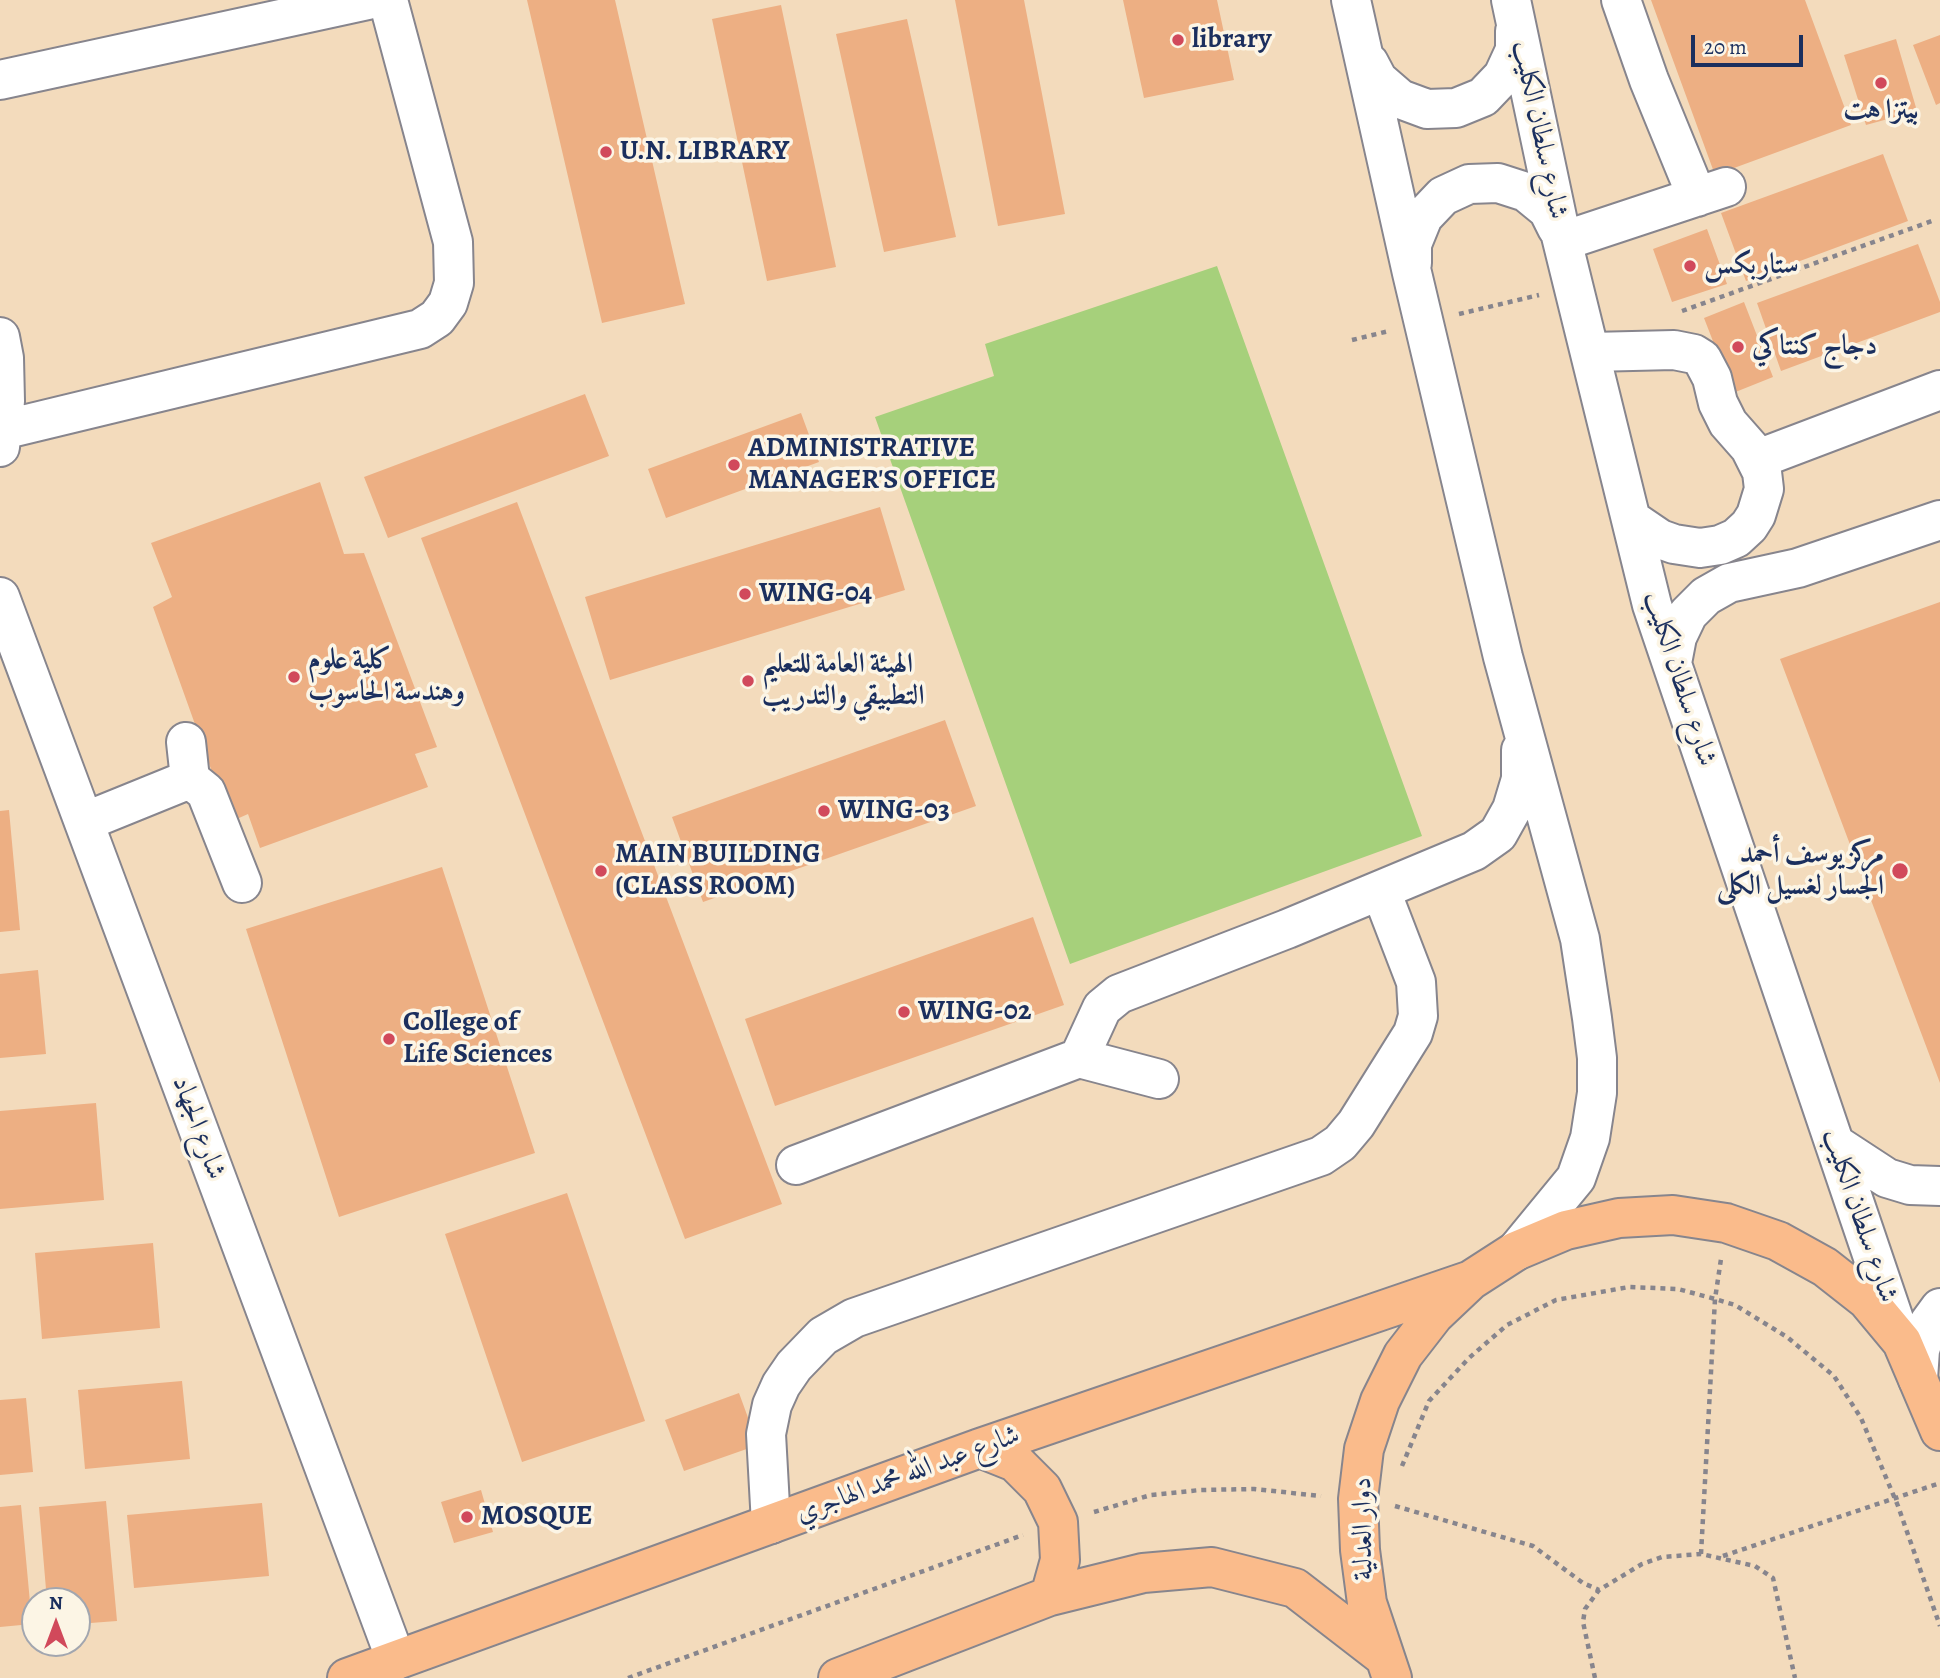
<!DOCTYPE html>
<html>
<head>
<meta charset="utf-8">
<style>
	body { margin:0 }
	#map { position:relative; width:1940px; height:1678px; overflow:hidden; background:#f3dbbc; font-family:Alegreya,serif }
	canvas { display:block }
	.north { position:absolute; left:21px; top:1587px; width:70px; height:70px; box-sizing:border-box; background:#fcf5e5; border:2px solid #a2a6af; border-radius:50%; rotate:0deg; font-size:19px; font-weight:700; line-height:28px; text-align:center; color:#1b2f5e }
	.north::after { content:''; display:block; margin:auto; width:24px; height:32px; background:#d1495b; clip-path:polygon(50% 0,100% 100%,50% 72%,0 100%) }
	.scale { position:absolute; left:1691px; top:35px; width:112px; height:32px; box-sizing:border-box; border:4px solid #1b2f5e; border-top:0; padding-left:9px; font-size:21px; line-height:24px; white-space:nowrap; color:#1b2f5e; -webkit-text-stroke:5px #fcf5e5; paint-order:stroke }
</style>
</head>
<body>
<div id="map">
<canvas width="1940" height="1678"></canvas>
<div class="north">N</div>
<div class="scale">20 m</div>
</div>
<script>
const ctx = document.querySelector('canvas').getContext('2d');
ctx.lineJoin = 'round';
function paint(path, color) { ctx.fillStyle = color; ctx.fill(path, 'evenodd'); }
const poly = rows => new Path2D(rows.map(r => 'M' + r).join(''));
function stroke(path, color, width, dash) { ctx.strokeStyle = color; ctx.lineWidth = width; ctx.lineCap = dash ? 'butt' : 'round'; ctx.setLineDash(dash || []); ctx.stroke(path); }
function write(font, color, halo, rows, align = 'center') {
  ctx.font = font + ' Alegreya,Amiri,serif'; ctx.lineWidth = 7; ctx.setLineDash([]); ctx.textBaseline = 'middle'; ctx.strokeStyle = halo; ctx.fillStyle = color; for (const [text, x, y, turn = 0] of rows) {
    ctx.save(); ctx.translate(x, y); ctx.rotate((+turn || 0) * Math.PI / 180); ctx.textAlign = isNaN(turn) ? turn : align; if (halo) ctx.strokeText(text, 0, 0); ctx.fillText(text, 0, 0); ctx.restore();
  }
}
paint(poly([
	[1217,266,1422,836,1070,964,875,417,994,376,985,344]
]), '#a6d07b');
paint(poly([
	[527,0,615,0,685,304,602,323],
	[955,0,1024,0,1065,214,998,226],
	[1123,0,1217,0,1234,80,1144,98],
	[1651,0,1805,0,1851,125,1715,175],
	[781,5,836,267,767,281,712,19],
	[907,19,956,237,884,252,836,34],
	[1940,35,1940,103,1936,105,1913,45],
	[1896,39,1917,111,1866,125,1844,55],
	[1883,154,1908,221,1746,281,1721,213],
	[1707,229,1727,284,1672,302,1653,249],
	[1918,244,1940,302,1940,312,1781,371,1757,303],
	[1744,302,1773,377,1733,393,1704,318],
	[585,394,609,456,388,538,364,477],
	[801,413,819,462,666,518,648,469],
	[320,482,344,554,364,553,437,747,415,754,428,787,260,848,248,814,230,822,153,607,172,597,151,543],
	[517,502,782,1204,685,1239,421,538],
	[880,507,905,590,610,680,585,597],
	[1940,602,1940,1083,1780,659],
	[945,720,976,806,703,902,672,817],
	[9,810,20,930,0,932,0,811],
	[442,867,535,1153,339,1217,246,929],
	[1033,917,1064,1005,775,1106,745,1019],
	[38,970,46,1054,0,1058,0,974],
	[96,1103,104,1200,0,1209,0,1111],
	[567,1193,645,1421,522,1462,445,1234],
	[153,1243,160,1328,42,1339,35,1253],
	[182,1381,190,1459,85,1469,78,1390],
	[739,1393,758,1445,684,1471,665,1420],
	[26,1398,33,1472,0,1475,0,1400],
	[481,1490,493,1532,454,1543,441,1502],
	[106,1501,117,1621,77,1624,77,1601,47,1601,39,1507],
	[262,1503,269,1576,134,1588,127,1515],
	[21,1505,32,1624,0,1627,0,1507]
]), '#edaf83');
const minor = poly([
	[1351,0,1412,273,1503,657,1580,939,1592,1018,1597,1058,1597,1093,1590,1138,1576,1178,1516,1251],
	[1511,0,1561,236,1652,605,1901,1340],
	[1621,0,1649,80,1697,197],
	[1369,63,1378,80,1400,99,1427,109,1456,108,1483,97,1503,76,1515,50,1515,31],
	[0,80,368,0],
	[1563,241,1726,187],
	[1412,263,1412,244,1423,217,1443,196,1469,184,1498,183,1526,192,1548,210,1557,228],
	[0,337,4,358,5,401,0,447],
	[1591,352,1674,350,1694,354,1702,359,1712,378,1718,403,1728,423,1750,448,1762,472,1764,489,1756,515,1749,526,1736,538,1720,545,1700,548,1674,544,1660,539,1632,520],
	[2,430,420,329,437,318,448,303,454,283,453,242,388,0],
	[1758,459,1940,390],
	[0,597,396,1660],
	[1672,663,1677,637,1688,614,1706,596,1729,583,1798,568,1940,520],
	[186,742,190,779],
	[84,822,190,779,206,792,242,883],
	[1079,1058,1102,1008,1119,994,1287,929,1474,851,1498,834,1512,809,1521,779,1521,750],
	[1835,1144,1887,1178,1910,1185,1940,1186],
	[796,1165,1079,1058,1159,1079],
	[1918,1379,1920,1350,1929,1323,1940,1308],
	[771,1524,766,1434,772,1405,781,1385,794,1366,823,1336,854,1318,1321,1156,1340,1143,1356,1124,1413,1033,1418,1016,1416,982,1381,891]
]);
const major = poly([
	[980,1448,1015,1462,1042,1489,1058,1522,1060,1560,1050,1596],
	[347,1678,980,1448,1471,1280],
	[838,1678,1050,1596,1143,1573,1212,1567,1295,1588,1383,1656],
	[1392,1678,1367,1603,1360,1550,1358,1499,1364,1449,1380,1401,1403,1355,1434,1315,1471,1280,1516,1251,1566,1230,1619,1218,1673,1215,1726,1223,1778,1241,1825,1267,1867,1300,1902,1342,1940,1431]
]);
stroke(minor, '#87858d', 42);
stroke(major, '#87858d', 42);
stroke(poly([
	[1682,311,1932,221],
	[1459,314,1539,295],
	[1352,340,1389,331],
	[1402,1466,1429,1401,1469,1358,1507,1325,1556,1300,1629,1287,1678,1289,1715,1299,1735,1305,1787,1337,1834,1376,1861,1418,1898,1506,1940,1626],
	[1395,1506,1533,1546,1583,1583,1599,1590],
	[1094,1512,1151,1495,1200,1490,1254,1489,1321,1496],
	[1701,1554,1715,1299,1721,1259],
	[1723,1556,1940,1483],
	[628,1678,1023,1535],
	[1595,1678,1583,1622,1585,1609,1599,1590,1642,1564,1662,1557,1701,1554,1755,1566,1773,1578,1795,1678]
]), '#87858d', 4.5, [5, 5]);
stroke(minor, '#fff', 38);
stroke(major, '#fabb8b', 38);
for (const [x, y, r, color] of [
	[1178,40,7,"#d1495b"],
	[1881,83,7,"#d1495b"],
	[606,152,7,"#d1495b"],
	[1690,266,7,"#d1495b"],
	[1738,347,7,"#d1495b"],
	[734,465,7,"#d1495b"],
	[745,594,7,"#d1495b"],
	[294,677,7,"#d1495b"],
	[748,681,7,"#d1495b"],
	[824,811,7,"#d1495b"],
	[601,871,7,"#d1495b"],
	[1900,871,9,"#d1495b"],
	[904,1012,7,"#d1495b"],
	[389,1039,7,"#d1495b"],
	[467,1517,7,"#d1495b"]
]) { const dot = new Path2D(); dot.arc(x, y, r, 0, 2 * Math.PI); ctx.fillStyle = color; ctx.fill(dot); stroke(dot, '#fcf5e5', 2.5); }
write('bold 28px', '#1b2f5e', '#fcf5e5', [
	["library",1192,40],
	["بيتزا هت",1881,111,"center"],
	["U.N. LIBRARY",620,152],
	["ستاربكس",1704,266],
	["دجاج كنتاكي",1752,347],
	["ADMINISTRATIVE",748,449],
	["MANAGER'S OFFICE",748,481],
	["WING-04",759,594],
	["كلية علوم",308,661],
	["وهندسة الحاسوب",308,693],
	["الهيئة العامة للتعليم",762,665],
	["التطبيقي والتدريب",762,697],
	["WING-03",838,811],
	["MAIN BUILDING",615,855],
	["(CLASS ROOM)",615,887],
	["مركز يوسف أحمد",1884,855,"right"],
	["الجسار لغسيل الكلى",1884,887,"right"],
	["WING-02",918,1012],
	["College of",403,1023],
	["Life Sciences",403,1055],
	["MOSQUE",481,1517]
], 'left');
write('28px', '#1b2f5e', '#fcf5e5', [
	["شارع سلطان الكليب",1539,130,78],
	["شارع سلطان الكليب",1679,679,72],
	["شارع الجهاد",198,1128,70],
	["شارع سلطان الكليب",1859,1216,71],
	["شارع عبد الله محمد الهاجري",908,1475,-20],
	["دوار العدلية",1364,1529,-91]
]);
</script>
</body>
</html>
